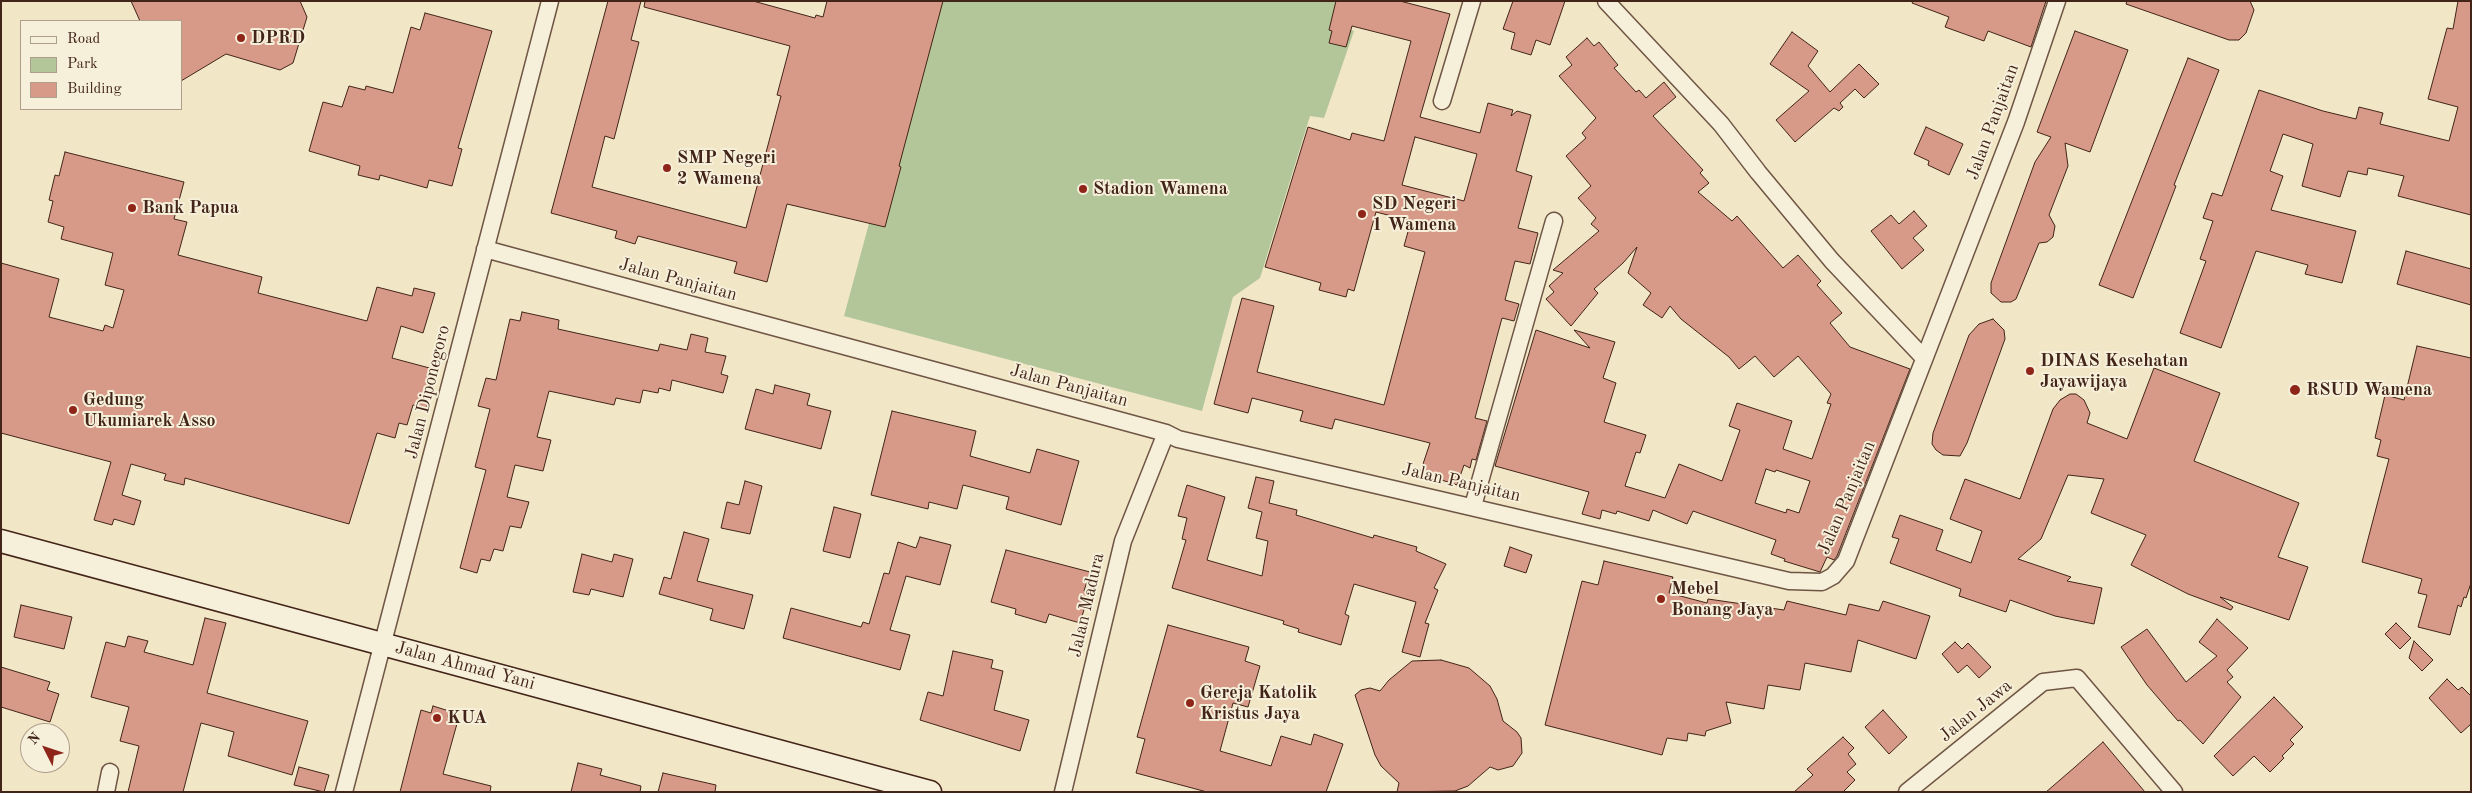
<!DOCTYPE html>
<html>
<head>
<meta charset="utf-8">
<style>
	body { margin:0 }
	#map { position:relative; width:2472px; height:793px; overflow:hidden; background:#f1e6c6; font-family:"Old Standard TT",serif }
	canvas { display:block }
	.frame { position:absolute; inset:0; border:2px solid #422518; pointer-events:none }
	.legend { position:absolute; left:20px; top:20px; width:162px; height:90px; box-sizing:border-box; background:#f6efda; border:1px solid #ae9e8c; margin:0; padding:6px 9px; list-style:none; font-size:15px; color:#422518 }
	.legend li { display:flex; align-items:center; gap:10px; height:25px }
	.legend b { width:25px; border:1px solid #ae9e8c }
	.north { position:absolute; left:20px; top:723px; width:50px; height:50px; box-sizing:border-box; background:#f6efda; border:1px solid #ae9e8c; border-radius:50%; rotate:311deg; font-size:14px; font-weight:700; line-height:20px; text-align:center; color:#422518 }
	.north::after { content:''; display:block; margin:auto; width:18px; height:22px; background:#8f2418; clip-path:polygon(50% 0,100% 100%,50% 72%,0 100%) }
</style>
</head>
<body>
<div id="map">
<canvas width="2472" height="793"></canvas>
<div class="frame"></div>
<ul class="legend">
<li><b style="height:6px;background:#f6efda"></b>Road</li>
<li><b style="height:14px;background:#b3c69a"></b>Park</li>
<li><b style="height:14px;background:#d79988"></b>Building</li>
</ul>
<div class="north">N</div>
</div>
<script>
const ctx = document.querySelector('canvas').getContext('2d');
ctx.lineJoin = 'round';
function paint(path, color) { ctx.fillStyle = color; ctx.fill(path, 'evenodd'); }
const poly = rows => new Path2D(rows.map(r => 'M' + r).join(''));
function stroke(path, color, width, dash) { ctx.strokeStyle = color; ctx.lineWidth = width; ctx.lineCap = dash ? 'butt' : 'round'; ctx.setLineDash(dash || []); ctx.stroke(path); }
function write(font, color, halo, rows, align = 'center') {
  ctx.font = font + ' "Old Standard TT",serif'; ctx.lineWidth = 4; ctx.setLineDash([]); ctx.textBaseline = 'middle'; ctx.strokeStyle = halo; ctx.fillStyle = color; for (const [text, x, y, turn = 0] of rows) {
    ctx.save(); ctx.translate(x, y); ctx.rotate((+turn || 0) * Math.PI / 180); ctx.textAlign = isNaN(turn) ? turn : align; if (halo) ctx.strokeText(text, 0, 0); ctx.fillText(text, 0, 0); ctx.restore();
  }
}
paint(poly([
	[929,1,1354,1,1346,28,1354,31,1324,118,1310,116,1260,278,1233,297,1202,411,844,316]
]), '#b3c69a');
const building = poly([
	[131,1,300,1,307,17,293,63,280,70,226,54,181,81,181,21,140,21,131,1],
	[608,1,641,1,631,40,639,42,614,139,605,136,592,187,746,228,781,96,777,95,790,46,644,7,645,1,753,1,815,18,816,15,823,17,827,1,943,1,899,166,901,167,885,227,787,204,767,282,734,273,737,262,638,236,635,244,615,238,617,231,551,213,608,1],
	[1336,1,1400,1,1450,14,1420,117,1480,133,1488,103,1513,110,1511,116,1517,111,1531,115,1516,171,1532,176,1518,228,1538,233,1530,264,1515,261,1505,300,1519,304,1514,321,1502,318,1475,418,1487,421,1476,460,1472,459,1470,468,1464,465,1457,485,1420,473,1430,443,1335,419,1332,429,1300,421,1303,411,1252,398,1248,413,1214,404,1242,298,1274,306,1257,372,1384,405,1425,252,1404,246,1411,221,1376,212,1354,291,1348,289,1346,297,1319,290,1321,283,1265,267,1308,127,1350,140,1352,133,1384,141,1411,41,1352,26,1346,47,1329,43,1332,31,1329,30,1336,1],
	[1415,137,1477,154,1464,201,1402,185,1415,137],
	[1513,1,1565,1,1550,45,1536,40,1531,55,1511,49,1515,33,1503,29,1513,1],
	[1913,1,2046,1,2031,47,1988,31,1984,41,1945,27,1949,17,1912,3,1913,1],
	[2127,1,2250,1,2254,10,2246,33,2239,40,2229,40,2126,4,2127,1],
	[2458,1,2471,1,2471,215,2398,196,2404,176,2368,168,2367,175,2348,171,2340,197,2302,186,2313,144,2283,134,2270,171,2283,176,2271,210,2356,231,2342,283,2305,274,2308,265,2256,251,2221,348,2180,333,2206,261,2200,259,2213,221,2203,218,2212,193,2222,196,2259,90,2323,111,2356,119,2359,107,2383,113,2380,124,2449,141,2458,107,2428,99,2447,28,2453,29,2458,1],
	[425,13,492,31,458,148,462,149,452,186,429,180,427,188,380,175,379,180,358,175,360,166,309,151,323,102,342,107,349,86,365,90,366,86,393,93,411,27,420,30,425,13],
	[2075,31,2128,50,2090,152,2065,143,2068,166,2049,215,2055,226,2053,237,2047,242,2039,243,2016,299,2011,302,2001,302,1991,293,1991,283,2035,162,2051,137,2037,132,2075,31],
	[1792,32,1818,51,1808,66,1830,92,1859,64,1879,84,1864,98,1855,89,1840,103,1843,107,1839,111,1834,108,1795,142,1776,120,1809,91,1770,64,1792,32],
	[1587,38,1594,46,1599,42,1618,65,1614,68,1636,92,1639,90,1646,98,1664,82,1676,97,1653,116,1703,170,1700,173,1709,183,1698,192,1732,221,1737,216,1783,268,1798,255,1821,281,1817,285,1842,313,1830,323,1850,347,1910,369,1837,556,1834,560,1827,557,1820,572,1784,561,1785,559,1771,554,1776,540,1693,511,1687,524,1653,510,1649,521,1617,511,1616,514,1602,510,1600,519,1582,514,1589,492,1495,466,1536,330,1590,348,1574,330,1615,342,1603,378,1616,383,1604,422,1646,435,1640,453,1636,452,1625,486,1665,498,1679,464,1722,481,1740,430,1729,426,1737,403,1792,421,1783,449,1812,459,1831,404,1827,403,1831,394,1798,356,1774,377,1755,356,1739,369,1729,357,1681,319,1670,306,1662,318,1643,305,1651,293,1628,273,1637,247,1623,263,1594,289,1598,293,1571,326,1546,299,1554,292,1549,286,1563,273,1553,270,1599,231,1591,224,1596,218,1578,198,1591,186,1566,156,1586,138,1582,133,1596,118,1559,76,1572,65,1566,57,1587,38],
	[1766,469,1775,472,1776,470,1810,481,1799,513,1787,509,1786,513,1755,503,1766,469],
	[2188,58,2219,70,2174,185,2176,186,2133,298,2099,285,2188,58],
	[1926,127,1963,144,1949,175,1928,165,1929,161,1914,154,1926,127],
	[65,152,184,182,174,219,187,222,178,255,262,277,258,293,367,321,377,287,412,296,414,288,435,293,423,333,401,326,392,358,437,370,426,409,413,405,407,425,399,423,395,438,377,433,349,524,185,478,184,485,164,480,166,474,131,464,122,495,141,501,134,525,114,519,112,525,94,520,111,462,1,433,1,263,59,279,49,317,103,331,105,325,113,328,124,290,105,285,113,253,61,239,64,227,48,222,53,201,49,200,55,175,59,176,65,152],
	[1914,211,1927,226,1913,238,1924,250,1902,269,1871,231,1891,215,1899,224,1914,211],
	[2406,251,2471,269,2471,305,2397,284,2406,251],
	[522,312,559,320,558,329,658,351,660,344,687,350,691,334,708,338,705,352,726,356,721,374,728,376,723,393,672,380,670,391,659,388,658,393,643,390,640,403,616,398,614,405,549,391,537,437,551,440,543,471,515,465,507,497,529,502,521,528,510,526,503,551,494,549,490,561,481,559,477,573,460,568,486,470,475,467,490,409,478,406,486,378,496,380,510,319,520,321,522,312],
	[1993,319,2004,330,2005,339,1967,443,1960,456,1943,455,1936,450,1932,444,1933,433,1969,335,1979,324,1993,319],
	[2417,346,2471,358,2471,583,2466,598,2464,597,2461,607,2458,605,2450,635,2418,627,2427,595,2418,593,2422,579,2362,562,2389,459,2377,456,2381,440,2375,438,2385,395,2404,400,2417,346],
	[2154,368,2220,393,2194,461,2299,503,2278,557,2308,567,2289,620,2220,597,2233,607,2231,610,2188,594,2131,565,2146,535,2091,513,2104,479,2068,475,2041,539,2018,559,2071,577,2067,581,2102,588,2094,624,2055,616,2010,600,2006,612,1959,596,1961,589,1890,563,1899,539,1892,537,1900,515,1943,530,1936,550,1971,563,1982,531,1950,519,1965,479,2020,499,2053,409,2060,400,2070,394,2076,394,2084,400,2090,413,2087,423,2127,439,2154,368],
	[775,385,810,394,807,405,831,411,821,449,745,429,756,389,773,394,775,385],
	[892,411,976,431,970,456,1030,473,1037,449,1079,461,1061,525,1006,509,1009,497,963,485,957,509,929,502,928,509,871,495,892,411],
	[1256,477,1274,481,1269,503,1297,510,1296,515,1373,538,1374,535,1417,547,1416,551,1446,564,1434,588,1438,590,1425,623,1429,624,1420,657,1402,652,1416,602,1354,584,1345,614,1349,616,1341,645,1298,632,1299,629,1283,624,1284,621,1172,588,1186,540,1182,539,1187,518,1178,516,1187,485,1225,497,1207,560,1262,576,1268,541,1256,538,1262,512,1248,508,1256,477],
	[745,481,762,486,750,534,721,528,727,502,739,505,745,481],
	[834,507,861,514,850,558,823,551,834,507],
	[684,532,709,539,697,581,753,595,744,629,710,620,713,609,659,594,664,577,671,579,684,532],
	[920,537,951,545,940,585,906,576,890,630,910,635,900,670,783,638,791,608,861,627,863,622,869,624,884,573,889,574,898,542,916,548,920,537],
	[1510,547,1532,555,1526,573,1504,566,1510,547],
	[1006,550,1090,572,1084,591,1089,593,1080,623,1049,614,1046,623,1015,614,1016,609,991,602,1006,550],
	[582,554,612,562,614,554,633,559,623,597,591,589,589,595,573,592,582,554],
	[1604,561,1673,577,1669,593,1707,603,1708,599,1784,610,1787,601,1846,615,1849,604,1879,611,1883,601,1930,616,1916,659,1858,640,1851,672,1805,663,1800,690,1768,685,1764,709,1726,702,1731,723,1706,731,1705,736,1688,733,1687,741,1667,738,1662,755,1545,725,1582,581,1598,585,1604,561],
	[21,605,72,617,64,649,14,637,21,605],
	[205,618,226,623,207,693,308,721,292,775,228,756,234,732,201,723,183,792,128,792,139,746,120,741,129,707,91,697,106,642,125,647,128,636,148,641,144,652,193,665,205,618],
	[2217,619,2248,648,2227,670,2233,677,2227,682,2241,697,2203,744,2180,720,2178,721,2147,685,2121,647,2147,629,2186,682,2217,656,2199,642,2217,619],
	[2396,623,2411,638,2400,649,2385,634,2396,623],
	[1168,625,1249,647,1245,661,1260,666,1248,707,1233,703,1220,751,1271,766,1281,736,1311,745,1314,734,1343,744,1326,792,1207,792,1136,773,1145,739,1137,737,1168,625],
	[2414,641,2433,660,2422,671,2409,658,2414,641],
	[1955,642,1962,649,1968,643,1991,667,1979,678,1967,665,1958,673,1942,654,1955,642],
	[953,651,993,660,991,668,1003,671,994,710,1029,720,1020,751,920,720,928,692,943,696,953,651],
	[1441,660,1469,668,1490,686,1497,699,1503,721,1517,732,1521,738,1522,753,1513,766,1498,770,1490,767,1468,786,1455,791,1397,792,1399,783,1381,766,1375,755,1355,695,1361,690,1370,688,1380,691,1389,680,1412,661,1441,660],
	[1,667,50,682,47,690,59,694,50,722,1,707,1,667],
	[2447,679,2458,690,2462,687,2471,696,2471,724,2461,733,2429,698,2447,679],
	[2274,697,2303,727,2290,740,2294,744,2282,756,2284,758,2270,772,2254,756,2233,776,2214,756,2274,697],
	[433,706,449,711,448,717,458,720,443,774,491,786,490,792,400,792,421,710,431,713,433,706],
	[1883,710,1907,737,1889,754,1865,727,1883,710],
	[1843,737,1854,748,1848,754,1856,764,1847,772,1855,780,1843,792,1794,792,1813,775,1807,769,1843,737],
	[2103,742,2145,792,2046,792,2075,767,2103,742],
	[578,763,602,769,600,775,641,786,640,792,571,792,578,763],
	[299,767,329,775,324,792,294,785,299,767],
	[663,773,716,785,715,792,658,792,663,773]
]);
paint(building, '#d79988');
stroke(building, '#422518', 1);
const minor = poly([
	[1606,1,1721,124,1758,172,1832,261,1924,358],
	[1442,101,1472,1],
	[485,249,1166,433,1178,439,1789,581,1822,582,1833,576,1846,561,2016,122,2057,1],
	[1473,506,1554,221],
	[106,792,110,772],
	[344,792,550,1],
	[1063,792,1123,541,1166,433],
	[1907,792,2043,682,2077,678,2174,792]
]);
const secondary = poly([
	[1,541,930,792]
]);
stroke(minor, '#6e5544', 19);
stroke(secondary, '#422518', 25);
stroke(minor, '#f6efda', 16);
stroke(secondary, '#f6efda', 22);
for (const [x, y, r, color] of [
	[241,38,5,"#8f2418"],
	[667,168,5,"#8f2418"],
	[1083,189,5,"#8f2418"],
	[132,208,5,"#8f2418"],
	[1362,214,5,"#8f2418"],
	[2030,371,5,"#8f2418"],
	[2295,390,6,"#8f2418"],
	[73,410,5,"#8f2418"],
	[1661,599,5,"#8f2418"],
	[1190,703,5,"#8f2418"],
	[437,718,5,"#8f2418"]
]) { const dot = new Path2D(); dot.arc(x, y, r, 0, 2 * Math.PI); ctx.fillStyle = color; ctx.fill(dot); stroke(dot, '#f6efda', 2); }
write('bold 18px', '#422518', '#f6efda', [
	["DPRD",251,38],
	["SMP Negeri",677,158],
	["2 Wamena",677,179],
	["Stadion Wamena",1093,189],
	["SD Negeri",1372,204],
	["1 Wamena",1372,225],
	["Bank Papua",142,208],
	["DINAS Kesehatan",2040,361],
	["Jayawijaya",2040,382],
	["RSUD Wamena",2306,390],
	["Gedung",83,400],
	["Ukumiarek Asso",83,421],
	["Mebel",1671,589],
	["Bonang Jaya",1671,610],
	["Gereja Katolik",1200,693],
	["Kristus Jaya",1200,714],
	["KUA",447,718]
], 'left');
write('18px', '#422518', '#f6efda', [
	["Jalan Panjaitan",1993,122,-70],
	["Jalan Panjaitan",678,280,15],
	["Jalan Panjaitan",1069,386,15],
	["Jalan Diponegoro",428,392,-76],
	["Jalan Panjaitan",1461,483,13],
	["Jalan Panjaitan",1847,498,-67],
	["Jalan Madura",1087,605,-77],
	["Jalan Ahmad Yani",465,666,15],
	["Jalan Jawa",1976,711,-39]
]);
</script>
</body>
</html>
